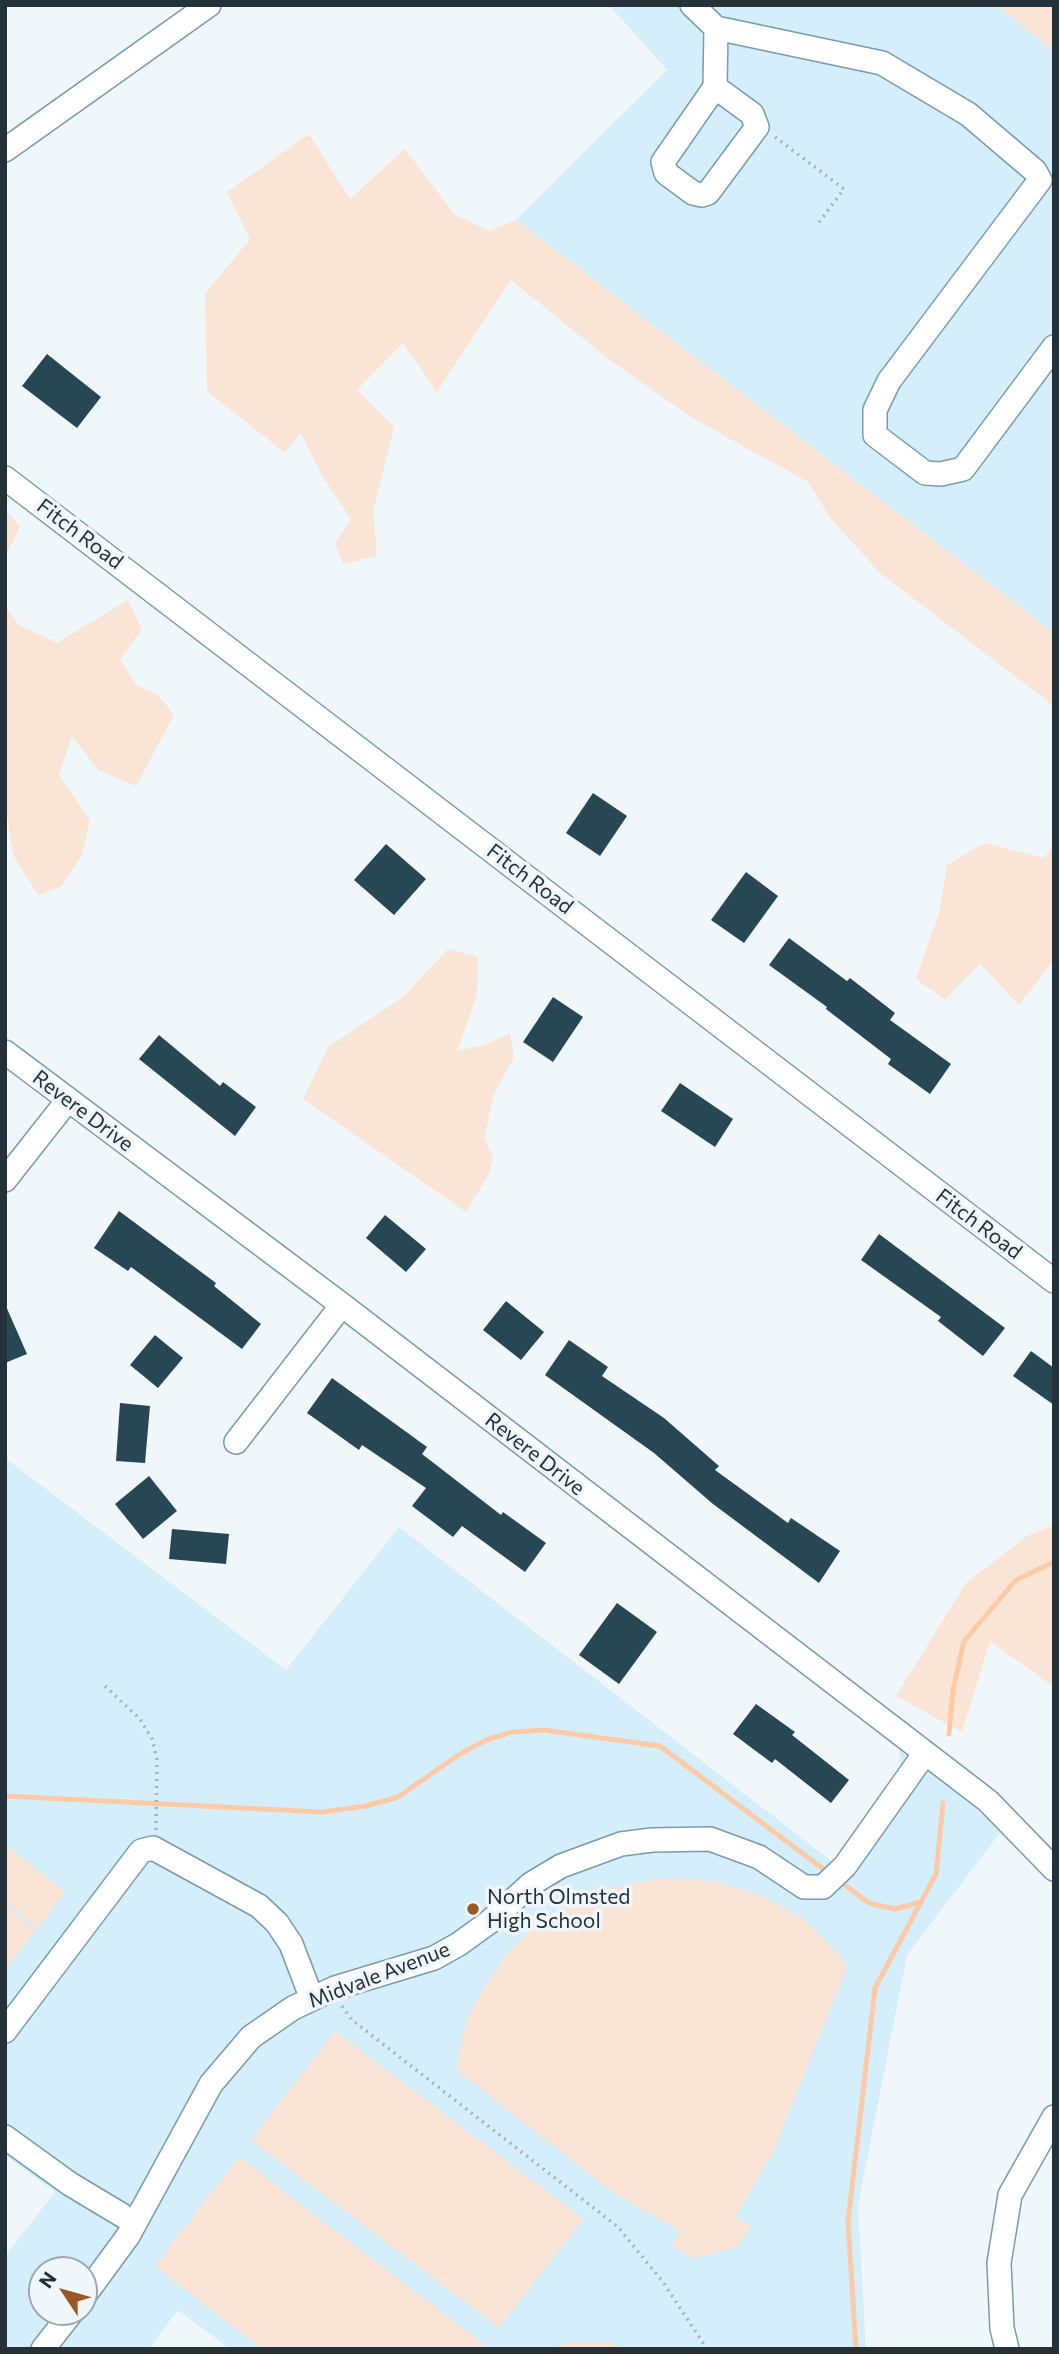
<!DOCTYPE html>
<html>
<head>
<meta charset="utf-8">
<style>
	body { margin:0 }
	#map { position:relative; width:1059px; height:2354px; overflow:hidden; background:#f0f7fb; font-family:Commissioner,sans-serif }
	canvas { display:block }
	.frame { position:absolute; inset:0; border:7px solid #243138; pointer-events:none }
	.north { position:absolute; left:28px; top:2256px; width:70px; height:70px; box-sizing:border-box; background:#f0f7fb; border:2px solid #9ea8ad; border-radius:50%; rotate:306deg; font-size:19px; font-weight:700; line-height:28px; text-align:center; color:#243138 }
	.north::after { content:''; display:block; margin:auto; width:24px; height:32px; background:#995923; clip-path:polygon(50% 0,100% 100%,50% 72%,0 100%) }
</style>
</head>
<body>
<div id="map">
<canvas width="1059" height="2354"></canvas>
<div class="frame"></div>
<div class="north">N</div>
</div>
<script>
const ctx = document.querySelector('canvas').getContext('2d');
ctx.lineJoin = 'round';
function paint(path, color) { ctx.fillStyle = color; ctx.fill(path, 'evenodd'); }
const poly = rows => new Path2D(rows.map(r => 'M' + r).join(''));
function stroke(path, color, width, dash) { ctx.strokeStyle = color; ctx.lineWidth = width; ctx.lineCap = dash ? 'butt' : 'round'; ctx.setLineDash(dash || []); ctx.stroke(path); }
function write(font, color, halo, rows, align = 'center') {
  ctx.font = font + ' Commissioner,sans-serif'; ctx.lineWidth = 7; ctx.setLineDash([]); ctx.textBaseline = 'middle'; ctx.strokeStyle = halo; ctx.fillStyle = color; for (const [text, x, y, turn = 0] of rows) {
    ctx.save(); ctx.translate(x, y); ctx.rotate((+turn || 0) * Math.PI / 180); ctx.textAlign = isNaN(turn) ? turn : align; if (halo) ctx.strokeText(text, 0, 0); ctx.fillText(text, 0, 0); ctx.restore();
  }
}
paint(poly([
	[609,5,997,5,1054,52,1054,633,516,220,667,70],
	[5,1458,286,1670,399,1527,834,1863,901,1768,899,1746,1002,1830,907,1955,858,2205,866,2349,230,2349,178,2310,149,2349,5,2349,5,2256,55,2192,5,2155],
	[42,2270,84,2270,84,2312,42,2312]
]), '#d4eefb');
paint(poly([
	[997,5,1054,5,1054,52],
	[309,134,350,199,405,149,454,214,489,231,516,220,1054,633,1054,706,880,573,831,519,808,482,694,419,611,361,511,280,437,392,403,343,357,390,394,427,373,511,377,556,343,564,335,543,351,519,321,474,301,433,285,453,207,391,205,294,250,239,227,192],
	[5,514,10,514,20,527,5,557],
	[128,600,142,630,120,659,136,685,159,696,174,715,136,786,98,770,72,736,59,775,90,820,82,855,61,887,38,895,13,855,5,803,5,606,19,625,57,643],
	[985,843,1044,858,1054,844,1054,960,1019,1005,980,964,945,1000,916,979,939,913,947,865],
	[448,949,478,957,477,995,457,1051,485,1045,510,1033,514,1057,494,1094,484,1138,493,1156,490,1172,466,1212,303,1099,328,1047,403,997],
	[1054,1525,1054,1687,990,1641,962,1732,896,1696,966,1583,1027,1536],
	[5,1845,65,1892,38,1928,5,1903],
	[661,1878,713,1881,763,1896,805,1920,848,1965,773,2152,735,2218,751,2225,737,2247,694,2258,672,2246,681,2231,617,2195,456,2070,466,2023,476,2001,506,1955,533,1928,579,1899,602,1890],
	[5,1905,36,1930,5,1970],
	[335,2031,583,2219,499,2328,251,2140],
	[239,2157,486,2346,484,2349,262,2349,155,2266],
	[576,2342,609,2342,625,2349,538,2349]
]), '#f9e4d5');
stroke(poly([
	[949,1734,953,1690,964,1641,1016,1580,1054,1562],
	[5,1796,322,1812,366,1806,398,1797,460,1754,486,1740,512,1732,544,1730,660,1746,830,1874],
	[838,1880,869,1903,895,1909,921,1902],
	[856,2349,848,2222,875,1988,936,1874,943,1803]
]), '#fccaa6', 5);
paint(poly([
	[47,354,101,397,77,428,22,386],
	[593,793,627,816,600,856,566,833],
	[386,844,426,879,394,915,354,880],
	[746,872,778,896,744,943,711,920],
	[789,938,847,981,850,978,895,1013,890,1020,951,1064,930,1094,888,1064,891,1059,826,1009,827,1007,769,965],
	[553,997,583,1017,553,1062,523,1042],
	[159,1035,220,1086,223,1082,256,1107,235,1136,139,1059],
	[680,1083,733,1119,715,1147,661,1111],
	[119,1211,216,1283,214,1286,261,1324,242,1349,131,1267,128,1271,94,1248],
	[385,1215,426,1249,406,1272,366,1238],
	[879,1234,1005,1328,983,1356,938,1321,941,1317,861,1260],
	[506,1301,544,1332,521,1360,483,1330],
	[5,1304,27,1354,5,1363],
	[155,1335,183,1358,158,1388,130,1365],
	[569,1340,608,1367,602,1376,664,1418,719,1466,715,1470,788,1523,791,1518,840,1551,819,1583,713,1504,654,1453,545,1375],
	[1031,1351,1054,1368,1054,1405,1013,1376],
	[332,1378,427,1447,422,1454,501,1515,503,1512,546,1543,525,1572,462,1526,453,1537,412,1506,426,1488,362,1445,359,1450,307,1413],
	[120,1403,150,1406,145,1463,116,1461],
	[149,1476,177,1511,143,1539,115,1504],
	[172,1529,229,1534,226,1564,169,1559],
	[617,1603,657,1632,619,1684,579,1655],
	[756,1704,795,1732,792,1735,849,1780,831,1803,775,1759,772,1763,733,1734]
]), '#284755');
const minor = poly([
	[692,5,716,28,882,63,968,114,1035,171,1040,180,889,381,875,410,875,435,925,473,941,474,963,469,1054,347],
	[715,87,752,114,757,127,708,193,702,195,693,193,666,173,663,162,715,87,716,28],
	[5,150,209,5],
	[5,478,1054,1281],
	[5,1052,342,1305,988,1801,1054,1869],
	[5,1180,68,1100],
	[236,1442,342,1305],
	[5,2031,141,1851,153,1848,259,1906,277,1923,291,1944,312,1999],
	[5,2137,70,2184,135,2223],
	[84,2296,128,2236,211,2084,251,2037,293,2008,335,1988,434,1958,459,1944,488,1923,531,1884,561,1866,621,1844,652,1840,710,1839,759,1857,804,1887,823,1887,845,1866,925,1753],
	[43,2349,72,2312],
	[1007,2349,1002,2328,999,2263,1010,2195,1054,2117]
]);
stroke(minor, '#7a9bac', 26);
stroke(poly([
	[775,137,844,189,817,225],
	[105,1686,140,1719,152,1739,157,1759,156,1830],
	[342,2006,352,2020,618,2227,663,2282,707,2349]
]), '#a7b0b5', 3.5, [2, 5]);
stroke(minor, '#fff', 23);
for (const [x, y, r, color] of [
	[473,1909,7,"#995923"]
]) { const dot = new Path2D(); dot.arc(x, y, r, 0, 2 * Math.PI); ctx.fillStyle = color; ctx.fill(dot); stroke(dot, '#f0f7fb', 2.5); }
write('21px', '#243138', '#f0f7fb', [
	["Fitch Road",80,534,37],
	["Fitch Road",530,879,37],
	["Revere Drive",83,1111,37],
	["Fitch Road",979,1224,37],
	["Revere Drive",535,1454,38],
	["Midvale Avenue",379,1975,-21]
]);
write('21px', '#243138', '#f0f7fb', [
	["North Olmsted",487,1897],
	["High School",487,1921]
], 'left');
</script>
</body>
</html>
